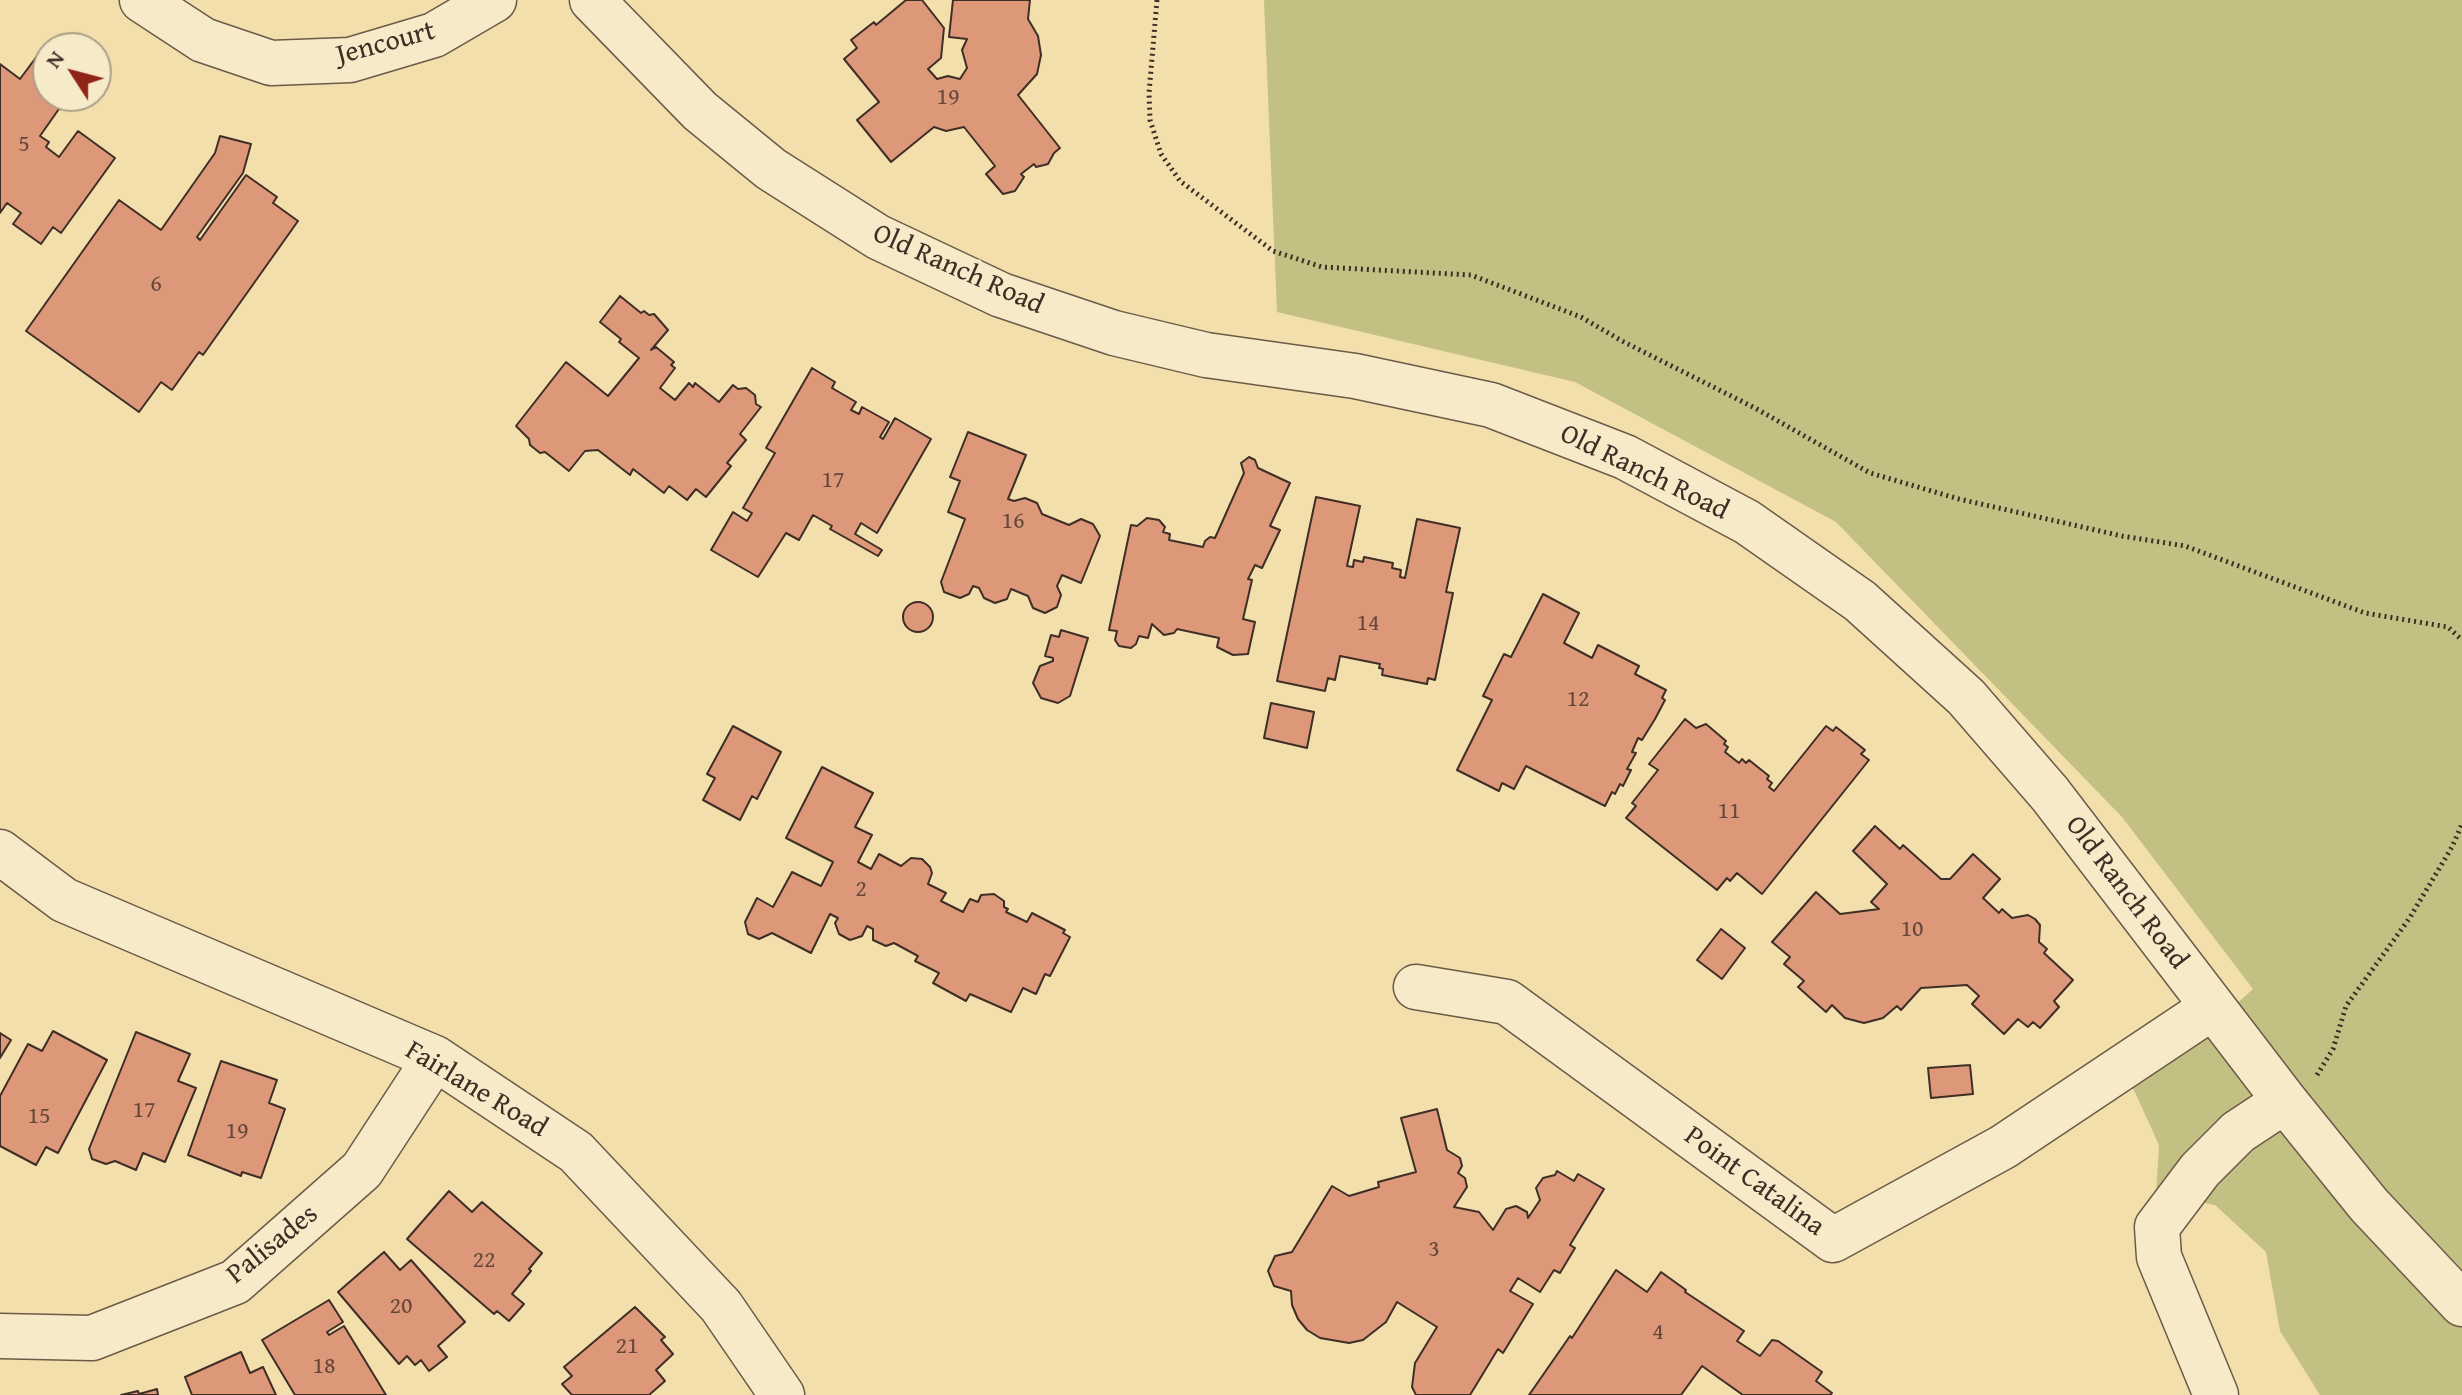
<!DOCTYPE html>
<html>
<head>
<meta charset="utf-8">
<style>
	body { margin:0 }
	#map { position:relative; width:2462px; height:1395px; overflow:hidden; background:#f3dfac; font-family:"Gentium Book Plus",serif }
	canvas { display:block }
	.north { position:absolute; left:32px; top:32px; width:80px; height:80px; box-sizing:border-box; background:#f7eac9; border:2px solid #ad9f88; border-radius:50%; rotate:306deg; font-size:22px; font-weight:700; line-height:32px; text-align:center; color:#3f2e26 }
	.north::after { content:''; display:block; margin:auto; width:28px; height:36px; background:#8f2418; clip-path:polygon(50% 0,100% 100%,50% 72%,0 100%) }
</style>
</head>
<body>
<div id="map">
<canvas width="2462" height="1395"></canvas>
<div class="north">N</div>
</div>
<script>
const ctx = document.querySelector('canvas').getContext('2d');
ctx.lineJoin = 'round';
function paint(path, color) { ctx.fillStyle = color; ctx.fill(path, 'evenodd'); }
const poly = rows => new Path2D(rows.map(r => 'M' + r).join(''));
function stroke(path, color, width, dash) { ctx.strokeStyle = color; ctx.lineWidth = width; ctx.lineCap = dash ? 'butt' : 'round'; ctx.setLineDash(dash || []); ctx.stroke(path); }
function write(font, color, halo, rows, align = 'center') {
  ctx.font = font + ' "Gentium Book Plus",serif'; ctx.lineWidth = 8; ctx.setLineDash([]); ctx.textBaseline = 'middle'; ctx.strokeStyle = halo; ctx.fillStyle = color; for (const [text, x, y, turn = 0] of rows) {
    ctx.save(); ctx.translate(x, y); ctx.rotate((+turn || 0) * Math.PI / 180); ctx.textAlign = isNaN(turn) ? turn : align; if (halo) ctx.strokeText(text, 0, 0); ctx.fillText(text, 0, 0); ctx.restore();
  }
}
paint(poly([
	[1264,0,2462,0,2462,1395,2320,1395,2280,1331,2266,1252,2215,1205,2156,1194,2159,1145,2133,1088,2171,1062,2253,989,2122,817,1836,522,1575,382,1277,312]
]), '#c3c084');
const building = poly([
	[906,0,922,0,944,28,941,58,928,69,937,79,948,76,960,79,967,68,962,50,967,39,949,37,953,0,1030,0,1028,19,1038,36,1041,55,1037,74,1018,95,1060,148,1054,153,1048,164,1036,167,1034,164,1021,174,1024,177,1015,191,1003,194,986,174,995,166,964,127,946,131,934,127,891,162,857,120,879,102,844,59,857,48,851,40,874,22,876,25,906,0],
	[43,48,48,50,48,96,68,96,40,136,49,142,46,147,59,157,78,131,115,158,61,233,53,227,41,244,13,224,21,213,7,203,0,213,0,64,20,79,43,48],
	[220,136,251,144,243,173,197,237,200,240,246,175,277,197,273,203,298,221,203,355,199,352,172,390,161,382,139,412,26,331,119,200,161,230,215,153,220,136],
	[620,296,641,313,644,311,649,315,654,314,668,330,651,350,656,347,674,362,671,365,675,368,660,388,675,400,689,383,693,387,695,383,719,402,733,385,738,389,746,388,755,395,756,404,761,407,740,434,746,440,727,463,731,466,706,497,696,489,687,500,669,486,664,493,633,469,630,475,598,450,585,451,569,471,545,452,540,453,530,445,529,439,516,426,566,362,608,396,639,358,619,342,621,339,600,322,620,296],
	[812,368,835,382,832,388,856,402,851,410,859,414,862,407,889,422,880,437,883,439,895,418,931,439,877,533,861,523,855,534,882,550,878,556,830,529,832,526,813,515,799,540,786,533,758,577,711,550,733,512,747,521,752,513,743,508,775,453,766,448,812,368],
	[968,432,1026,455,1008,499,1014,501,1025,498,1037,503,1042,514,1069,525,1081,519,1093,524,1100,536,1081,583,1062,575,1057,586,1061,595,1057,607,1045,613,1033,608,1028,596,1011,589,1007,599,995,603,984,598,979,588,973,586,969,594,960,598,944,592,941,582,965,519,948,512,960,481,950,477,968,432],
	[1249,457,1255,460,1258,468,1290,483,1270,526,1280,530,1262,568,1255,565,1248,579,1252,580,1243,619,1255,622,1248,654,1233,655,1217,647,1219,638,1177,629,1174,633,1164,635,1152,624,1148,638,1139,636,1136,644,1131,648,1119,646,1115,640,1117,631,1109,630,1131,525,1137,526,1147,518,1159,520,1165,527,1163,532,1170,534,1169,540,1203,547,1205,541,1210,537,1215,538,1244,473,1241,463,1249,457],
	[1316,497,1360,506,1347,566,1353,567,1354,560,1363,562,1364,557,1393,563,1392,568,1401,570,1400,577,1405,578,1417,519,1460,528,1446,592,1453,593,1435,680,1428,678,1427,684,1382,675,1383,669,1379,668,1380,664,1340,656,1335,680,1328,678,1325,691,1277,681,1316,497],
	[1543,594,1579,613,1564,643,1592,658,1598,645,1639,666,1635,674,1666,690,1662,698,1665,700,1655,719,1642,740,1638,738,1632,752,1636,753,1627,769,1631,770,1623,786,1620,784,1615,794,1612,792,1605,806,1526,766,1514,789,1502,783,1499,791,1457,770,1492,700,1483,696,1504,654,1511,657,1543,594],
	'903 617a15 15 0 1 1 30 0a15 15 0 1 1-30 0Z',
	[1061,630,1088,638,1070,696,1058,703,1041,698,1033,683,1040,666,1053,661,1053,658,1045,656,1051,635,1059,637,1061,630],
	[1271,703,1314,712,1307,748,1264,738,1271,703],
	[1685,719,1696,728,1706,724,1726,741,1724,744,1728,747,1725,752,1739,763,1742,759,1746,763,1749,760,1769,776,1767,779,1772,783,1769,787,1774,791,1826,726,1833,731,1836,727,1865,750,1861,754,1869,760,1762,894,1737,873,1730,881,1727,878,1717,890,1626,818,1636,806,1632,803,1658,770,1649,764,1685,719],
	[733,726,781,752,757,799,752,796,740,820,703,800,715,778,707,774,733,726],
	[822,767,873,793,855,827,872,835,858,862,871,869,879,854,901,866,911,858,922,859,930,867,932,873,928,884,946,893,941,901,963,912,970,899,978,902,981,895,994,894,1004,901,1004,907,1008,909,1006,912,1027,922,1032,913,1065,930,1063,933,1070,937,1050,976,1045,974,1036,994,1023,988,1011,1012,970,994,966,1001,933,983,939,973,915,961,918,956,894,943,886,946,873,940,873,929,867,926,862,936,850,940,839,934,835,923,838,918,830,914,811,953,772,933,759,939,748,934,745,922,757,898,773,907,792,872,821,886,833,862,786,838,822,767],
	[1875,826,1900,849,1903,845,1941,879,1950,879,1973,854,2000,879,1983,898,1999,913,2002,909,2012,918,2028,915,2035,919,2040,925,2039,942,2047,949,2044,953,2073,980,2054,1001,2059,1007,2040,1028,2033,1022,2028,1027,2018,1019,2004,1034,1972,1004,1979,996,1967,985,1921,988,1901,1010,1897,1006,1883,1018,1864,1023,1845,1018,1832,1005,1826,1012,1798,987,1804,981,1784,964,1790,957,1772,942,1816,892,1840,914,1879,909,1871,902,1887,884,1853,851,1875,826],
	[1721,929,1745,948,1722,979,1697,960,1721,929],
	[53,1031,107,1060,58,1153,46,1147,36,1165,0,1146,0,1096,28,1044,42,1051,53,1031],
	[136,1032,190,1054,178,1081,196,1088,165,1162,143,1153,136,1170,115,1161,106,1164,92,1159,89,1149,136,1032],
	[0,1033,11,1040,0,1058,0,1033],
	[221,1061,277,1080,269,1103,285,1109,261,1178,242,1172,241,1176,188,1155,221,1061],
	[1970,1065,1973,1094,1931,1098,1928,1068,1970,1065],
	[1437,1109,1447,1150,1460,1158,1462,1166,1458,1173,1465,1178,1467,1187,1454,1207,1479,1212,1493,1230,1506,1209,1516,1206,1527,1212,1528,1218,1540,1200,1536,1188,1543,1178,1555,1175,1557,1171,1574,1181,1578,1174,1604,1189,1570,1245,1575,1248,1560,1273,1554,1270,1540,1292,1518,1278,1510,1291,1533,1304,1503,1353,1498,1349,1470,1395,1416,1395,1412,1387,1415,1363,1437,1327,1397,1302,1386,1322,1363,1340,1349,1343,1320,1338,1307,1330,1298,1319,1292,1305,1291,1291,1274,1286,1268,1271,1275,1256,1292,1252,1332,1186,1349,1196,1379,1187,1378,1182,1416,1172,1401,1118,1437,1109],
	[449,1191,472,1212,482,1202,542,1253,529,1269,531,1271,512,1294,524,1304,509,1321,497,1311,494,1314,407,1239,449,1191],
	[384,1252,400,1270,411,1260,465,1322,438,1346,447,1357,429,1371,421,1360,415,1365,407,1356,399,1364,338,1292,384,1252],
	[1616,1270,1647,1292,1661,1272,1686,1290,1685,1292,1744,1331,1737,1341,1760,1356,1772,1340,1778,1341,1822,1372,1816,1381,1832,1393,1830,1395,1743,1395,1702,1366,1681,1395,1529,1395,1570,1336,1572,1338,1616,1270],
	[329,1300,343,1322,327,1332,329,1335,344,1326,386,1395,295,1395,262,1340,329,1300],
	[635,1307,665,1337,661,1340,673,1354,656,1370,665,1381,649,1395,572,1395,562,1384,572,1376,564,1367,635,1307],
	[241,1352,250,1373,263,1367,276,1395,192,1395,185,1377,241,1352],
	[157,1389,158,1395,121,1395,138,1391,139,1394,157,1389]
]);
paint(building, '#dd987a');
stroke(building, '#3f2e26', 2);
const minor = poly([
	[142,0,203,40,271,63,350,60,434,35,494,0],
	[592,0,700,111,771,169,878,237,1001,295,1114,333,1206,355,1355,376,1491,405,1625,457,1747,522,1860,601,1966,697,2050,794,2285,1101,2369,1205,2462,1304],
	[0,852,64,900,435,1058,576,1152,721,1306,782,1395],
	[1416,987,1507,1002,1833,1240,2003,1147,2213,1007],
	[0,1336,92,1338,235,1282,362,1170,435,1058],
	[2216,1395,2159,1257,2157,1227,2200,1170,2238,1132,2285,1101]
]);
stroke(minor, '#6c5a48', 47);
stroke(poly([
	[1157,0,1149,93,1150,120,1161,154,1180,181,1273,251,1322,267,1471,275,1581,317,1622,341,1755,408,1870,473,1959,499,2122,536,2185,546,2365,613,2448,627,2462,640],
	[2317,1075,2333,1049,2346,1006,2409,919,2452,847,2462,824]
]), '#3f2e26', 5, [2, 4]);
stroke(minor, '#f7eac9', 44);
write('24px', '#66483b', null, [
	["19",948,98],
	["5",24,145],
	["6",156,285],
	["17",833,481],
	["16",1013,522],
	["14",1368,624],
	["12",1578,700],
	["11",1729,812],
	["2",861,890],
	["10",1912,930],
	["17",144,1111],
	["15",39,1117],
	["19",237,1132],
	["3",1434,1250],
	["22",484,1261],
	["20",401,1307],
	["4",1658,1333],
	["21",627,1347],
	["18",324,1367]
]);
write('28px', '#3f2e26', '#f7eac9', [
	["Jencourt",386,44,-15],
	["Old Ranch Road",958,270,24],
	["Old Ranch Road",1644,473,26],
	["Old Ranch Road",2126,893,53],
	["Fairlane Road",476,1090,31],
	["Point Catalina",1754,1182,36],
	["Palisades",273,1245,-39]
]);
</script>
</body>
</html>
